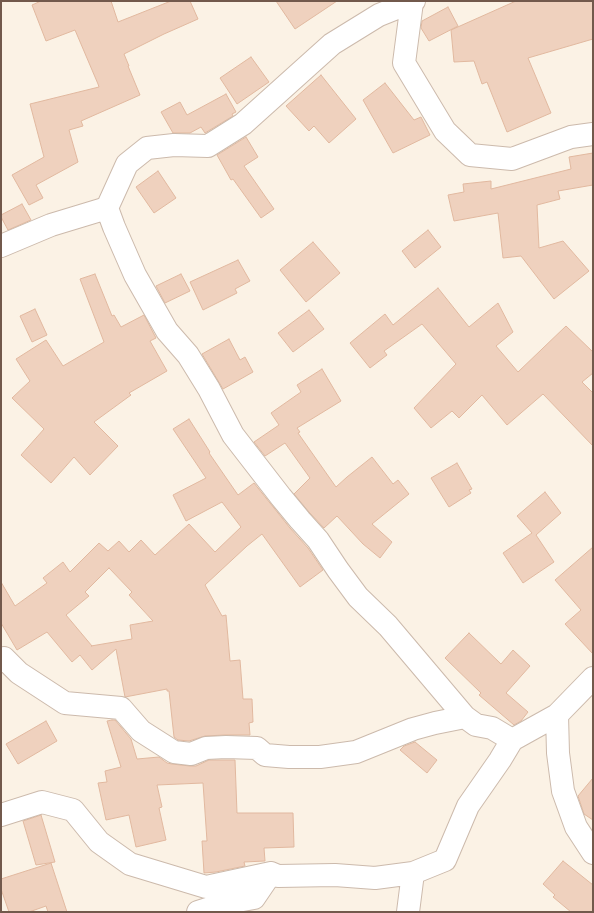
<!DOCTYPE html>
<html>
<head>
<meta charset="utf-8">
<style>
	body { margin:0 }
	#map { position:relative; width:594px; height:913px; overflow:hidden; background:#fbf2e5; font-family:"Open Sans",sans-serif }
	canvas { display:block }
	.frame { position:absolute; inset:0; border:2px solid #72594c; pointer-events:none }
</style>
</head>
<body>
<div id="map">
<canvas width="594" height="913"></canvas>
<div class="frame"></div>
</div>
<script>
const ctx = document.querySelector('canvas').getContext('2d');
ctx.lineJoin = 'round';
function paint(path, color) { ctx.fillStyle = color; ctx.fill(path, 'evenodd'); }
const poly = rows => new Path2D(rows.map(r => 'M' + r).join(''));
function stroke(path, color, width, dash) { ctx.strokeStyle = color; ctx.lineWidth = width; ctx.lineCap = dash ? 'butt' : 'round'; ctx.setLineDash(dash || []); ctx.stroke(path); }
const building = poly([
	[41,1,111,1,118,22,171,1,190,1,198,19,164,34,124,54,129,66,128,66,140,95,81,121,83,126,69,130,78,162,36,185,43,198,29,205,12,175,44,157,30,104,99,87,98,84,75,30,46,41,32,5,41,1],
	[276,1,337,1,295,29,276,1],
	[516,1,593,1,593,39,528,58,551,113,507,132,487,82,482,84,474,61,454,62,451,30,516,1],
	[448,7,458,26,429,41,421,28,422,21,448,7],
	[251,57,269,82,237,104,220,78,251,57],
	[321,75,356,119,329,143,314,126,309,131,286,106,321,75],
	[385,83,414,120,421,117,430,135,393,153,363,100,385,83],
	[226,94,236,112,232,114,233,116,205,133,201,127,190,133,173,133,161,112,180,102,187,115,226,94],
	[246,137,258,157,244,166,274,209,261,218,233,179,231,180,217,155,246,137],
	[593,153,593,185,558,191,560,199,537,205,539,248,563,241,589,271,554,299,521,256,503,258,498,213,454,221,448,195,464,192,463,184,491,181,491,189,571,169,569,157,593,153],
	[158,171,176,198,154,213,136,187,158,171],
	[22,204,31,220,8,230,1,217,1,215,22,204],
	[428,230,441,247,415,268,402,251,428,230],
	[313,242,340,273,306,302,280,270,313,242],
	[238,260,250,281,235,289,237,293,203,310,190,282,238,260],
	[95,274,112,316,114,315,121,327,144,315,156,338,150,341,167,371,129,393,131,395,94,422,118,446,90,475,74,457,51,483,21,455,44,429,12,398,30,381,16,359,46,340,63,366,104,342,80,279,95,274],
	[181,274,190,291,165,303,156,286,181,274],
	[438,288,469,327,498,303,513,332,496,346,518,372,566,326,593,352,593,373,582,382,593,393,593,446,543,394,507,425,482,395,459,418,452,411,431,428,414,408,456,364,422,324,384,351,387,355,370,368,350,343,385,314,393,325,438,288],
	[35,309,47,335,32,342,20,316,35,309],
	[309,310,324,329,293,352,278,333,309,310],
	[229,339,240,360,245,357,253,372,223,389,202,354,229,339],
	[322,369,341,401,297,428,300,432,298,433,336,487,347,477,372,457,393,484,398,480,409,494,372,524,392,542,380,558,363,544,337,516,324,528,309,512,294,494,310,478,285,443,265,456,254,442,279,425,271,413,301,392,297,385,322,369],
	[189,419,210,452,209,453,238,495,254,483,290,528,308,548,323,570,300,587,262,534,247,546,205,585,222,616,226,615,230,661,240,660,243,699,252,699,253,722,249,723,250,735,225,735,205,736,189,741,178,740,174,737,169,691,167,691,167,689,125,697,116,649,92,670,80,655,72,662,47,632,17,650,1,623,1,582,15,606,47,583,43,578,63,562,70,572,99,543,108,551,119,541,129,552,141,540,155,555,189,524,215,552,241,527,222,502,186,521,173,495,206,478,173,429,189,419],
	[109,568,132,592,129,595,153,621,130,625,132,639,91,646,92,646,66,615,89,596,85,592,109,568],
	[457,463,472,489,469,490,471,493,449,507,431,478,457,463],
	[545,492,561,513,536,535,554,562,523,583,503,553,532,533,517,516,545,492],
	[593,547,593,654,565,624,581,610,555,580,593,547],
	[469,633,501,664,513,650,530,666,506,693,528,712,521,721,514,725,479,695,481,693,445,658,469,633],
	[112,720,115,720,131,739,137,759,159,757,167,763,172,764,190,766,196,766,209,760,235,760,237,813,293,813,294,847,264,848,265,861,244,862,245,866,216,872,204,873,202,841,207,841,203,783,157,785,162,807,159,808,166,840,136,847,129,815,106,820,98,783,107,782,105,771,121,767,107,721,112,720],
	[46,721,57,741,18,764,6,744,46,721],
	[415,742,437,760,427,773,400,750,404,746,415,742],
	[593,778,593,820,584,814,578,796,593,778],
	[41,815,55,862,36,865,23,821,41,815],
	[563,861,593,885,593,912,571,912,553,897,555,895,543,884,563,861],
	[51,863,67,912,48,912,46,906,29,912,9,912,1,889,1,879,51,863]
]);
paint(building, '#efd1be');
stroke(building, '#e1b89f', 1);
const minor = poly([
	[414,1,379,15,332,44,243,124,208,146,174,145,147,148,127,164,107,208,114,227,135,275,167,331,188,355,209,389,233,435,281,497,300,520,318,540,338,570,358,597,388,626,465,717,476,725,492,728,512,740],
	[412,2,404,63,445,131,470,155,512,159,571,137,593,134],
	[1,246,51,225,107,208],
	[1,661,4,658,19,673,65,703,121,708,141,731,174,752,191,754,206,748,226,747,257,748,265,755,289,757,320,757,356,752,413,729,435,723,465,717],
	[557,715,558,753,563,791,576,827,593,853],
	[1,815,42,802,73,810,99,842,130,864,206,887,271,873,278,876,335,875,375,878,413,873],
	[198,912,226,903,254,898,271,873],
	[408,912,413,873,445,860,468,806,500,760,512,740,557,715,593,678]
]);
stroke(minor, '#ccbaac', 24);
stroke(minor, '#fff', 22);
</script>
</body>
</html>
